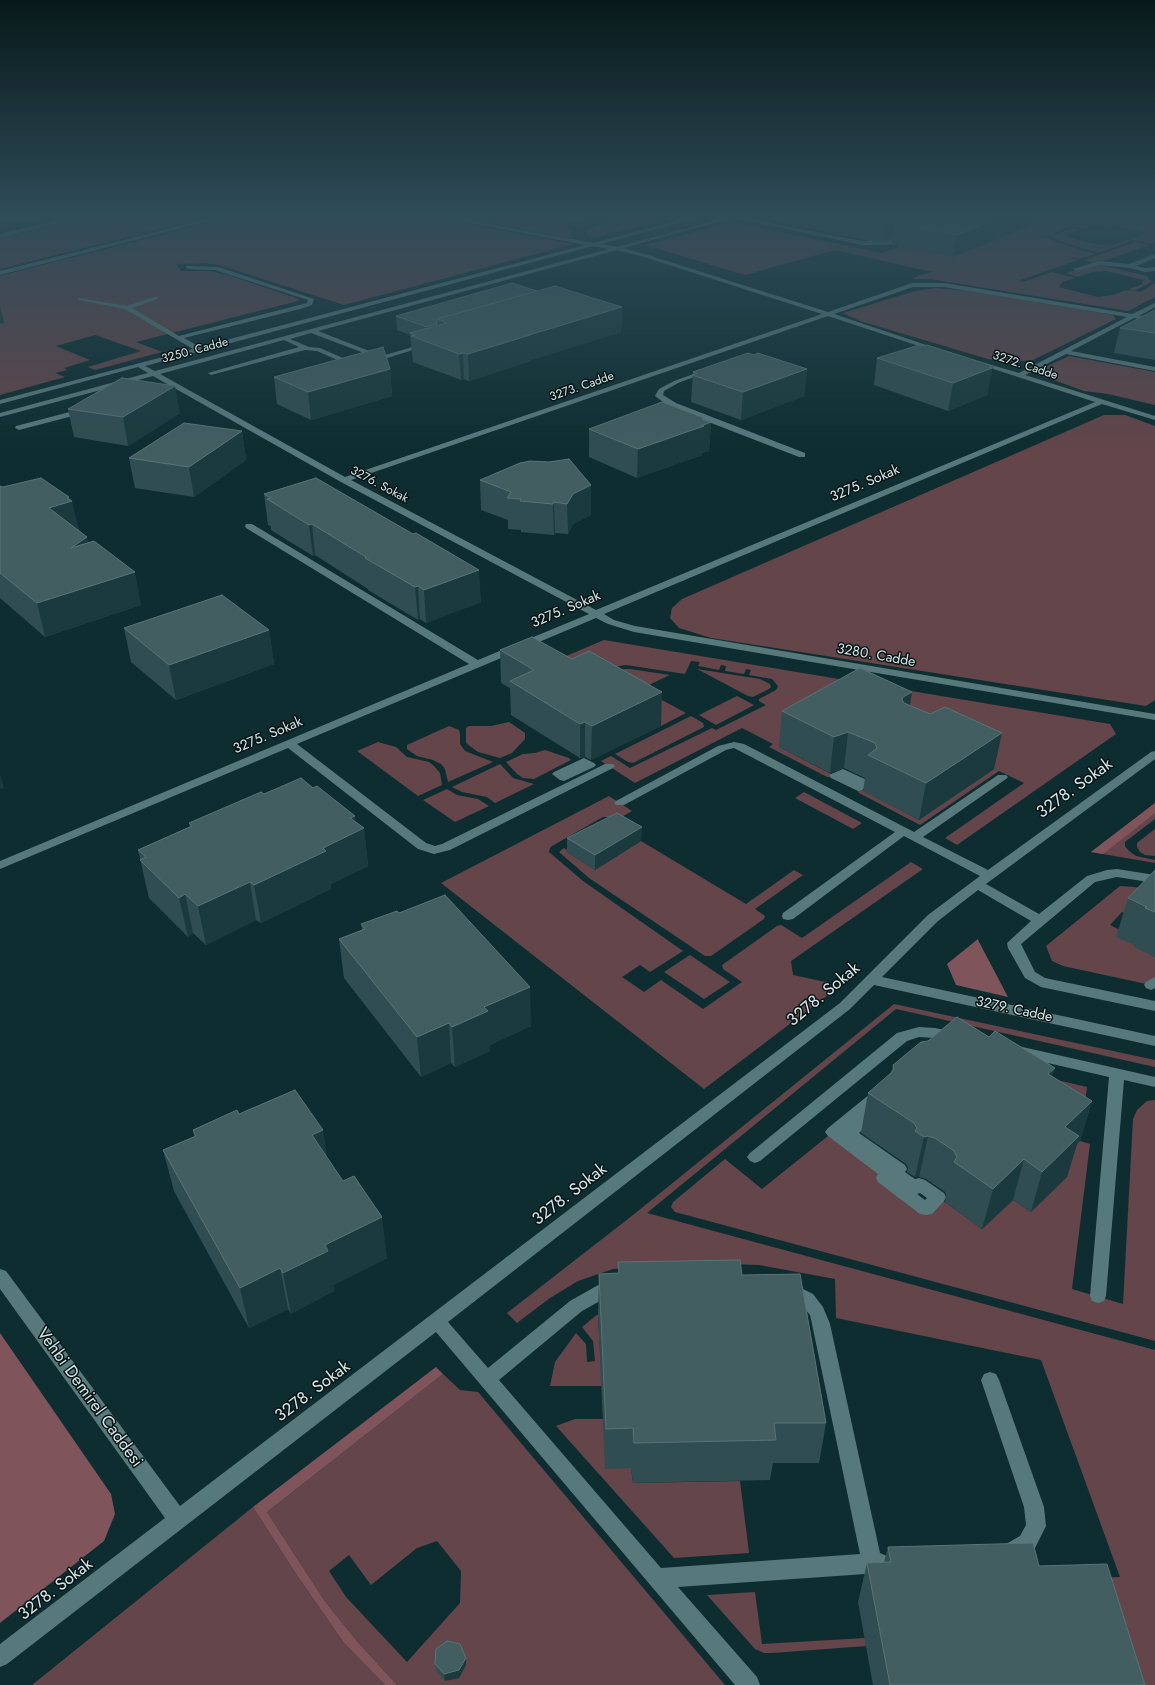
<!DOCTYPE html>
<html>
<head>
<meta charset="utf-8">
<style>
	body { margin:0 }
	canvas { display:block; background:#0d2d30 }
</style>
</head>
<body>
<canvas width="1155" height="1685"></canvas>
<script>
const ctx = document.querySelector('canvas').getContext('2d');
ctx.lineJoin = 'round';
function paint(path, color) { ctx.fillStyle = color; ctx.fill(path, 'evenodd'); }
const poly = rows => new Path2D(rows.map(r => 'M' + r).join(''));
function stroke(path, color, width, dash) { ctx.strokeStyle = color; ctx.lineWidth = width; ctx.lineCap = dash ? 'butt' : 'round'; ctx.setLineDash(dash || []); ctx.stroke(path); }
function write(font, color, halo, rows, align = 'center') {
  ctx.font = font + ' Jost,sans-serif'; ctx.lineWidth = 3; ctx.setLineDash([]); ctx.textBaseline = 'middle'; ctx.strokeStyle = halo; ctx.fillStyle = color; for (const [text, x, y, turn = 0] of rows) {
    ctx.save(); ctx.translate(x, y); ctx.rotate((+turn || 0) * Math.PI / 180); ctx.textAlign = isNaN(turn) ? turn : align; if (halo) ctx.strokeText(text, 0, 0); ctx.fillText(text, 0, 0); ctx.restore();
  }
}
paint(poly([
	[101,214,221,214,0,269,0,238],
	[243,214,416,214,574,244,344,305,219,265,204,263,176,264,181,271,209,271,231,276,299,299,298,301,136,342,162,352,95,370,88,367,141,351,95,335,56,346,90,360,64,368,67,370,55,373,65,377,0,395,0,276],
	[448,214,618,214,584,221,565,222,573,238,568,238],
	[641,214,689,214,597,237,591,238,586,233,588,229,596,226],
	[766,214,1132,214,1155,218,1155,242,1150,244,1130,239,1141,236,1144,232,1109,224,1095,225,1084,229,1069,227,1047,236,1032,239,1048,237,1056,242,1095,254,1080,259,1066,256,1078,260,1018,281,1023,282,1052,272,1075,278,1062,282,1059,287,1098,297,1113,295,1126,290,1141,292,1155,283,1155,297,1128,311,930,279,915,279,912,278,932,272,835,250,745,275,645,245,733,222,882,253,900,247,756,217],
	[1071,228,1081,230,1069,233,1066,237,1090,243,1102,245,1115,244,1127,240,1132,241,1098,253,1059,241,1051,236],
	[1136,242,1149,245,1103,261,1092,262,1084,260],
	[1094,266,1104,266,1147,276,1151,282,1134,291,1129,289,1141,285,1144,280,1106,271,1091,272,1078,277,1066,273],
	[936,288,970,291,1113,315,1116,319,1033,360,1009,362,988,359,860,321,843,313,915,291],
	[1069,356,1155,372,1155,405,1108,394,1084,391,1037,374,1041,369],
	[1104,415,1125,415,1155,426,1155,700,1146,706,711,638,679,628,670,618,672,608,682,599],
	[604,640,1110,724,1116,734,957,845,945,838,1024,783,999,771,920,825,859,793,856,789,858,788,919,820,963,784,969,786,994,769,779,747,835,776,827,777,769,747,773,744,742,728,635,783,601,761,611,756,630,768,712,728,716,730,766,705,759,701,759,699,776,690,778,686,772,679,749,675,751,670,746,669,744,674,725,671,726,666,721,665,719,670,698,666,700,662,691,661,685,674,626,665,619,666,602,673,533,670],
	[625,669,630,669,670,675,617,700,621,670],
	[697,669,760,679,770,684,771,687,769,689,753,697,748,696],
	[649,693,686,713,661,726,623,704],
	[737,696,754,705,716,725,699,715],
	[691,716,703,723,704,727,633,763,628,762,615,754],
	[509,722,525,733,525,739,512,753,500,758,478,752,466,743,466,728,469,726,491,726],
	[449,726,459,730,460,734,460,744,465,751,493,762,448,782,445,769,441,764,433,760,417,756,407,749,407,745],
	[378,742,396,747,407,757,429,762,434,766,440,773,442,785,418,796,357,751],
	[545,750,569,758,571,760,534,779,523,778,517,774,506,762,523,754,535,753],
	[500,764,513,778,534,784,495,803,487,797,462,792,452,787],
	[447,789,457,795,478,799,489,806,455,822,423,800],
	[804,792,862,823,853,829,795,798],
	[609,796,632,811,618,819,612,817,603,817,552,846,550,848,549,852,583,881,683,951,650,972,640,965,622,977,644,992,661,980,703,1009,742,982,723,969,722,965,777,926,781,925,802,938,911,862,923,869,791,961,793,975,830,983,832,992,704,1089,441,883],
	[1155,803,1155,819,1125,842,1125,846,1129,851,1136,856,1155,860,1155,863,1091,852],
	[1155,829,1155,856,1145,855,1140,852,1137,847,1137,843],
	[641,841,746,904,794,870,803,875,755,909,765,916,764,919,711,956,705,956,589,878,559,852,564,848,569,851,567,852,595,870],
	[1120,886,1134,887,1155,891,1135,918,1122,912,1110,925,1122,931,1135,945,1155,957,1155,982,1151,985,1063,966,1052,961,1046,946],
	[690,955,730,982,704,999,664,972],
	[894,1004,1155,1060,1155,1067,896,1009,647,1213,1155,1350,1155,1685,1115,1685,1018,1582,1120,1577,1041,1360,836,1318,835,1279,759,1265,694,1263,613,1269,578,1281,550,1298,517,1323,507,1313,633,1215],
	[942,1053,1087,1087,1080,1141,1090,1144,1072,1289,1123,1304,1133,1119,1137,1110,1147,1101,1155,1100,1155,1341,675,1212,671,1207,673,1202,725,1159,762,1189,833,1132,926,1208,938,1197,982,1229,1013,1200,1031,1212,1053,1168,1079,1141],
	[598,1314,602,1386,550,1386,555,1362,576,1333,586,1344,587,1362,595,1361,593,1341,582,1327],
	[443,1374,460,1390,478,1392,725,1685,397,1685,356,1640,324,1600,267,1512],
	[437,1541,461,1571,460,1603,407,1662,346,1597,329,1571,349,1555,371,1585,417,1548],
	[575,1419,603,1419,631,1468,633,1483,740,1481,749,1553,674,1558,556,1426],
	[253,1507,296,1574,344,1643,385,1685,32,1685],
	[755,1592,762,1644,865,1638,867,1646,772,1653,764,1653,755,1649,707,1595]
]), '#63454a');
paint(poly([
	[1155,803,1155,813,1103,854,1091,852],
	[978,939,978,940,1008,997,956,985,947,964],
	[0,1333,111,1494,115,1514,104,1541,0,1623],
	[436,1367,443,1374,267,1512,324,1600,356,1640,397,1685,385,1685,344,1643,296,1574,253,1507]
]), '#80545b');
paint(poly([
	[85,214,94,214,0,238,0,234,85,214],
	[227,214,236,214,0,275,0,271,227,214],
	[424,214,435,214,593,243,703,214,712,214,601,244,617,247,738,214,747,214,740,217,862,241,886,241,909,236,909,238,886,245,862,245,734,218,623,248,648,255,828,312,912,283,944,283,1132,314,1155,303,1155,307,1139,316,1155,318,1155,322,1134,318,1071,351,1155,367,1155,371,1066,354,1025,375,1155,416,1155,420,1102,404,604,614,614,620,635,626,1155,714,1155,720,634,632,608,624,596,618,297,744,426,843,435,846,442,844,605,764,613,764,615,766,613,768,450,850,434,854,418,849,288,748,0,869,0,861,469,664,246,528,245,526,246,524,252,524,478,660,589,614,341,482,153,376,0,417,0,413,148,373,138,367,0,404,0,400,193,349,125,309,79,300,79,298,127,306,154,297,158,297,158,299,132,308,179,336,307,303,308,300,215,270,188,269,186,268,186,266,218,267,314,299,312,305,300,309,184,338,200,347,585,245,424,214],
	[593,246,609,249,155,371,145,366,593,246],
	[617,250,644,257,822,314,345,477,160,374,284,340,299,347,208,373,211,375,305,350,317,351,349,365,350,368,354,368,354,363,320,348,309,347,290,339,311,333,380,359,384,359,429,345,426,343,382,356,318,331,617,250],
	[913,287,944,287,1127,317,1019,373,978,361,975,363,1095,402,596,610,351,480,828,316,937,352,941,352,941,350,834,314,913,287],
	[1155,254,1155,258,1136,266,1145,268,1155,267,1155,271,1145,272,1130,268,1099,265,1076,271,1073,269,1099,261,1129,264,1155,254],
	[705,370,710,371,678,383,664,391,663,395,676,403,805,453,805,457,799,457,670,407,655,396,659,389,674,381,705,370],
	[85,408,88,408,88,412,19,430,15,428,16,426,85,408],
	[734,742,744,744,914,832,998,775,1006,775,1008,777,1006,779,923,837,988,870,1151,752,1155,751,1155,759,986,884,1039,914,1087,876,1107,870,1117,869,1155,875,1155,883,1117,877,1095,882,1021,944,1035,972,1045,978,1155,1001,1155,1011,1041,987,1025,978,1008,948,1007,943,1031,921,978,890,938,921,882,977,1155,1036,1155,1046,874,985,850,1009,448,1322,488,1368,570,1301,600,1284,614,1281,620,1283,622,1288,620,1293,609,1296,582,1311,499,1380,661,1568,860,1554,812,1324,810,1315,801,1304,783,1294,781,1289,783,1284,789,1282,813,1294,823,1307,830,1324,880,1553,887,1556,890,1563,887,1570,880,1573,678,1587,757,1677,760,1685,735,1685,436,1332,7,1664,0,1667,0,1644,165,1518,0,1289,0,1269,6,1271,180,1506,840,1003,928,915,980,876,904,836,793,919,788,920,783,919,782,916,783,913,895,832,734,748,726,750,624,805,616,805,614,803,616,801,718,746,734,742],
	[584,758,594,763,596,765,594,767,564,781,560,780,552,774,554,772,584,758],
	[843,769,869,781,871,783,862,790,858,791,831,778,829,776,831,774,843,769],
	[1155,977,1155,988,1151,990,1146,988,1144,985,1146,982,1155,977],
	[919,1027,935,1028,954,1032,959,1033,961,1037,959,1041,954,1042,935,1038,919,1037,907,1041,760,1161,755,1163,750,1161,747,1157,750,1153,897,1033,919,1027],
	[933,1046,947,1049,949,1053,947,1057,919,1080,912,1081,884,1105,885,1108,883,1112,859,1133,905,1165,907,1169,905,1172,915,1179,919,1178,925,1180,944,1193,946,1197,944,1201,932,1214,926,1215,920,1214,878,1182,876,1178,878,1174,828,1136,825,1132,828,1128,928,1047,933,1046],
	[920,1193,927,1198,925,1200,917,1194,920,1193],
	[1018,1046,1155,1077,1155,1087,1124,1080,1106,1296,1104,1301,1098,1303,1092,1301,1090,1296,1109,1077,1013,1055,1011,1051,1013,1047,1018,1046],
	[990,1372,996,1374,999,1380,1044,1507,1046,1526,1034,1550,1013,1561,1006,1558,1003,1551,1006,1544,1020,1536,1026,1525,1024,1507,981,1380,984,1374,990,1372]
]), '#58797c');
paint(poly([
	[792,214,1043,214,1042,221,953,257,892,245,892,238,886,240,866,240,792,223],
	[537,291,622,307,621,332,531,360,531,361,469,381,464,379,461,380,413,362,410,335,397,330,396,316],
	[1155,310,1155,360,1114,353,1120,328],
	[754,355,807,369,804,396,741,420,691,402,693,372],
	[877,358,988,393,987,395,948,411,874,385],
	[390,369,392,396,311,420,277,404,274,377],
	[68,409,180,413,128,446,74,437],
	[704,420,711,422,709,451,702,453,702,455,637,478,589,457,589,429],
	[242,431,246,460,194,497,135,488,129,458],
	[520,463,591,515,573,524,568,534,555,533,554,535,521,532,521,530,508,529,508,520,481,510,480,480],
	[0,486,3,487,70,499,79,530,141,605,45,637,0,598],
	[264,494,481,602,426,623,420,619,418,620,368,590,368,589,315,555,313,556,271,530,271,526,268,525],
	[124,628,269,630,274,664,176,700,131,662],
	[500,650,572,659,661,726,591,760,585,757,580,758,511,715,510,688,501,683],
	[912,692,910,705,994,769,919,820,863,791,865,778,844,768,830,773,779,747,782,711],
	[313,788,355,816,355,821,364,828,368,866,331,884,331,889,261,923,256,920,206,945,193,933,188,937,149,898,138,850,190,827,189,823,264,794],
	[567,838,641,841,595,870,567,852],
	[1155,870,1155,957,1134,947,1134,945,1116,937,1128,898],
	[399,913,531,1026,490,1045,490,1051,455,1067,451,1063,421,1077,344,978,339,939,362,930,361,924],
	[893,1065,1052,1076,1092,1101,1080,1141,1077,1144,1067,1177,1031,1212,1013,1200,982,1229,945,1202,946,1195,945,1192,926,1179,919,1177,915,1177,907,1172,908,1168,906,1164,861,1133,868,1093,891,1073],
	[239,1114,327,1158,387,1258,333,1285,334,1291,291,1314,288,1309,249,1328,174,1191,163,1150,194,1137,193,1130],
	[618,1262,742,1275,826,1423,819,1463,773,1463,770,1480,633,1483,631,1468,605,1469,598,1314,599,1274,618,1273],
	[888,1547,1039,1566,1145,1685,873,1685,858,1602,867,1563,884,1562],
	[435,1664,466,1665,459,1678,445,1681,436,1671]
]), '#304e51');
paint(poly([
	[904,214,928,214,894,223,892,238,886,240,888,218],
	[1010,214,1043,214,1042,221,953,257,957,235],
	[0,306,4,323,0,324],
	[622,307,621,332,531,360,531,361,469,381,468,354,529,335],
	[437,324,438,338,428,341,427,327],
	[463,353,464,379,461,380,459,354],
	[993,366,987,395,948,411,953,383],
	[390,369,392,396,311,420,308,392],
	[807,369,804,396,741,420,743,392],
	[175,386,180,413,128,446,123,417],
	[704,418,704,424,711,422,709,451,702,453,702,455,637,478,638,449],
	[242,431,246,460,194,497,189,467],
	[591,485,591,515,573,524,568,534,567,504,573,494],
	[69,497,70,502,72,501,79,532,49,508],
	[554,502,555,533,554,535,553,504],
	[312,524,315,555,313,556,309,525],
	[87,537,94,569,71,548],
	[479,570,481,602,426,623,424,590],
	[135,572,141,605,45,637,37,603],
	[418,586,420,619,418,620,415,587],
	[269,630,274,664,176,700,169,665],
	[662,692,661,726,591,760,592,726],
	[912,692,906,727,902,700,903,697],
	[585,722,585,757,580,758,580,724],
	[848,732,844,768,830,773,834,737],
	[1002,733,994,769,919,820,926,783],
	[0,774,4,788,0,789],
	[355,816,356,832,364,828,368,866,331,884,331,889,261,923,254,885,323,848,350,818],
	[642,827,641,841,595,870,595,855],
	[250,882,256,920,206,945,198,906],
	[185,894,193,933,188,937,179,898],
	[530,987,531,1026,490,1045,490,1051,455,1067,452,1027,484,1007],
	[449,1023,451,1063,421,1077,417,1037],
	[1055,1068,1043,1108,1048,1074],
	[1092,1101,1080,1141,1077,1144,1067,1177,1031,1212,1042,1172,1065,1127],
	[323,1130,329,1170,312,1135],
	[928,1136,919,1177,915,1177,924,1137],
	[1024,1159,1013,1200,982,1229,993,1189],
	[382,1217,387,1258,333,1285,334,1291,291,1314,283,1273,325,1245],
	[280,1268,288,1309,249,1328,240,1288],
	[466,1658,466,1665,459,1678,445,1681,444,1674]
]), '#1a3a3d');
const building = poly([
	[851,214,904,214,888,218,868,218,851,214],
	[926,214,1010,214,957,235,894,223,926,214],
	[512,283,537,291,437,319,437,324,427,327,396,316,512,283],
	[555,286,622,307,529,335,530,335,468,354,463,353,459,354,411,336,415,335,410,333,447,323,437,319,555,286],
	[1155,310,1155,333,1120,328,1155,310],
	[919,345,924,346,927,345,993,366,989,367,992,368,953,383,877,358,919,345],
	[383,347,390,369,308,392,274,377,383,347],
	[748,353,754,355,758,353,807,369,743,392,692,375,697,373,693,372,748,353],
	[122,378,175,386,123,417,68,409,122,378],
	[662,402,704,418,702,419,711,422,701,426,704,426,638,449,589,429,662,402],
	[184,423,242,431,189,467,129,458,184,423],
	[569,459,591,485,573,494,567,504,554,502,553,504,520,501,521,499,507,498,511,492,480,480,520,463,530,461,549,462,569,459],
	[41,478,69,497,67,498,72,501,49,508,87,537,71,548,94,541,135,572,37,603,0,573,0,486,3,487,41,478],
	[316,478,413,534,416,533,479,570,424,590,418,586,415,587,365,558,366,557,312,524,309,525,267,499,271,498,264,494,316,478],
	[222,595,269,630,169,665,124,628,222,595],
	[532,637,572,659,589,651,662,692,592,726,585,722,580,724,510,681,534,670,500,650,532,637],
	[860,668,912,692,903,697,902,700,904,703,930,714,945,707,1002,733,926,783,868,755,877,748,875,743,848,732,834,737,782,711,860,668],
	[301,778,313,788,317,786,355,816,350,818,364,828,323,848,326,851,254,885,250,882,198,906,185,894,179,898,140,860,146,857,138,850,192,826,189,823,261,792,264,794,301,778],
	[617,813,642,827,595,855,567,838,617,813],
	[1155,870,1155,912,1145,908,1147,907,1128,898,1155,870],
	[445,895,530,987,484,1007,488,1011,452,1027,449,1023,417,1037,339,939,365,929,361,924,397,911,399,913,445,895],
	[957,1017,989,1037,995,1031,1055,1068,1048,1074,1092,1101,1065,1127,1079,1136,1042,1172,1024,1159,993,1189,954,1162,957,1157,954,1151,935,1138,928,1136,924,1137,915,1131,917,1128,914,1123,868,1093,891,1073,894,1069,893,1065,921,1042,928,1041,957,1017],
	[295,1090,323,1130,312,1135,343,1181,354,1176,382,1217,325,1245,328,1251,283,1273,280,1268,240,1288,163,1150,196,1136,193,1130,237,1110,239,1114,295,1090],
	[740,1260,742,1275,800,1274,826,1423,774,1423,776,1440,634,1443,633,1428,606,1429,599,1274,619,1273,618,1262,740,1260],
	[1033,1543,1039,1566,1107,1564,1145,1685,890,1685,867,1563,891,1562,888,1547,1033,1543],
	[447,1641,460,1644,466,1658,459,1670,444,1674,435,1664,436,1649,447,1641]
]);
paint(building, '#425e61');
stroke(building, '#597476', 1);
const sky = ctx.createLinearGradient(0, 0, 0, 450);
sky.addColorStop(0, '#07191a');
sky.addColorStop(0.48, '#2f4c59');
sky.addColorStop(1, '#2f4c5900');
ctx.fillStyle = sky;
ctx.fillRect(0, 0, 1155, 450);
write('12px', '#d7e9ea', '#071315', [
	["3250. Cadde",195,351,-15],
	["3272. Cadde",1025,366,18],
	["3273. Cadde",582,387,-19],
	["3276. Sokak",379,485,28]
]);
write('14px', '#d7e9ea', '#071315', [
	["3275. Sokak",865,484,-23],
	["3275. Sokak",566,610,-23],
	["3280. Cadde",876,656,10],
	["3275. Sokak",268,736,-23],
	["3279. Cadde",1014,1010,12]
]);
write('17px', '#d7e9ea', '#071315', [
	["3278. Sokak",1075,789,-36],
	["3278. Sokak",824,995,-40],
	["3278. Sokak",570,1195,-38],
	["3278. Sokak",313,1392,-37],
	["Vehbi Demirel Caddesi",89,1398,54],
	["3278. Sokak",56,1590,-38]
]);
</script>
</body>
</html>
